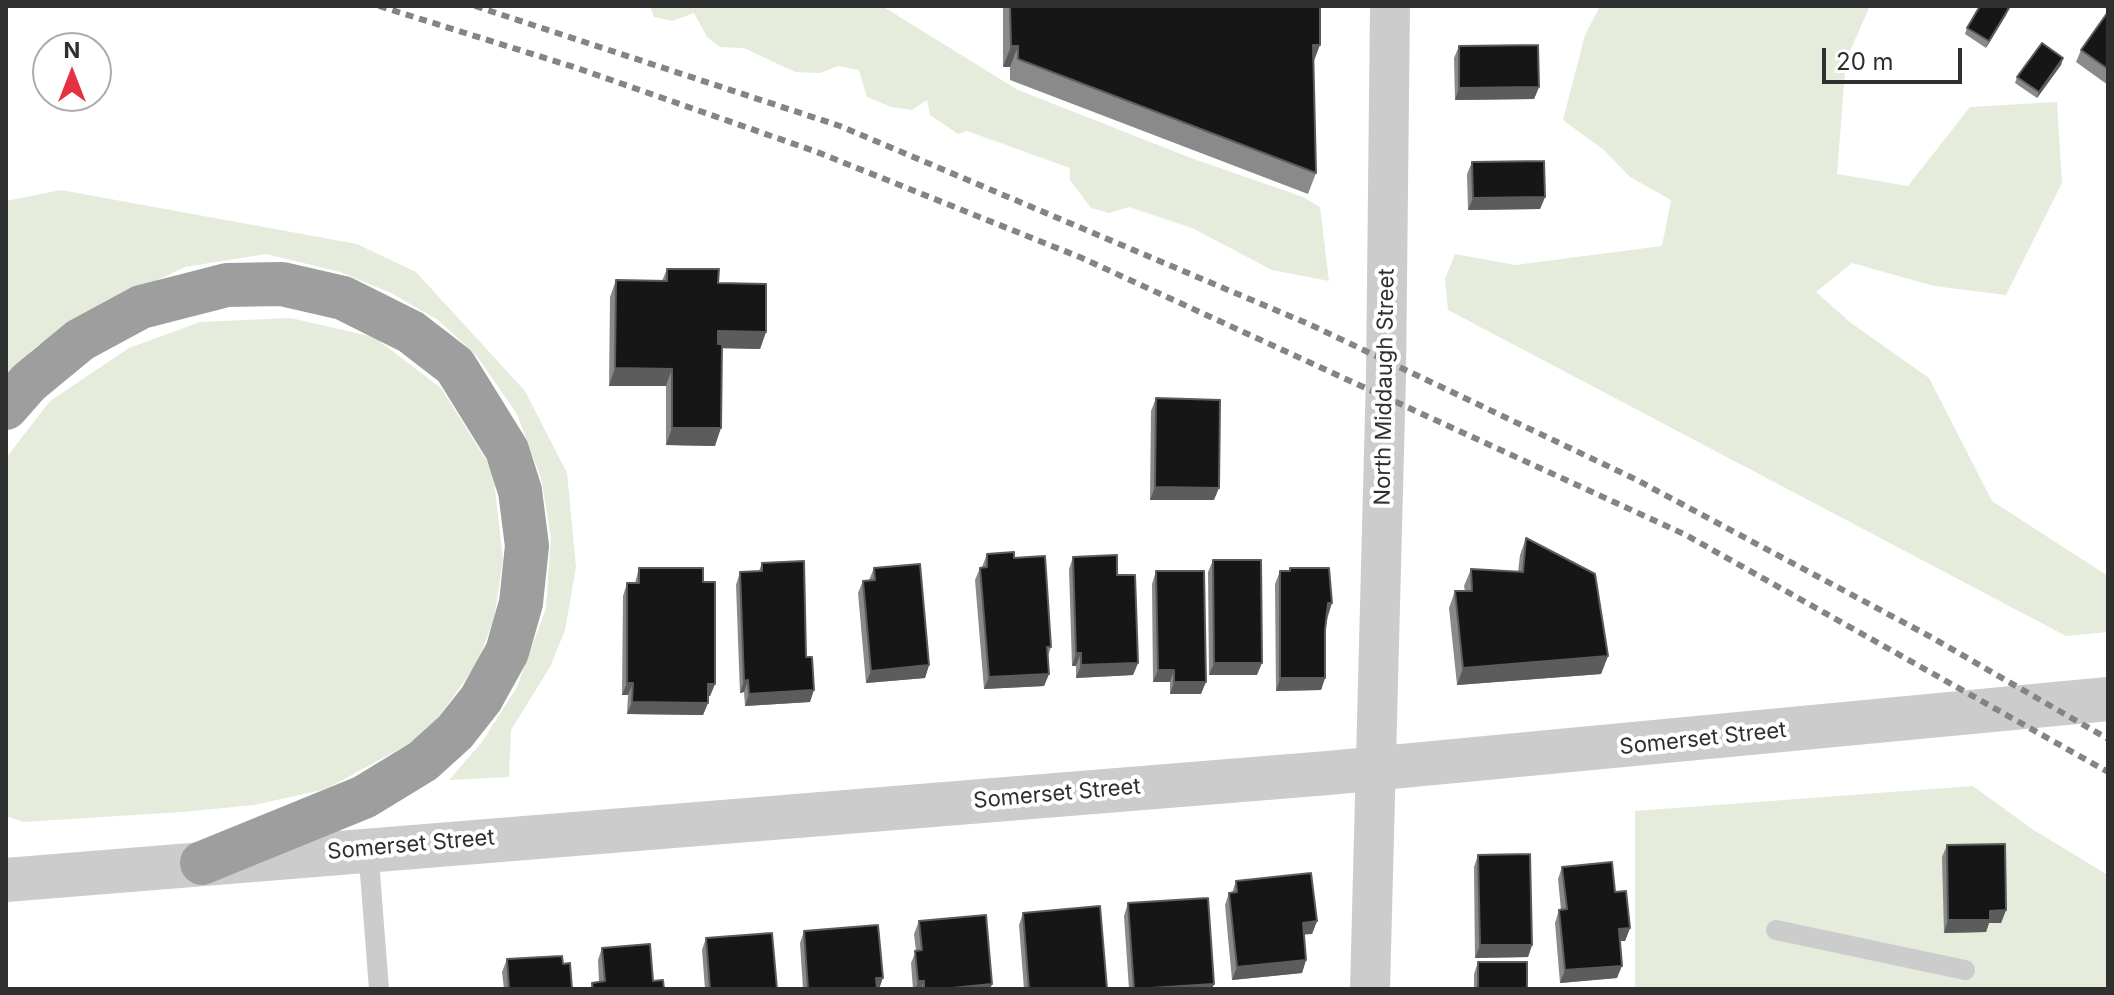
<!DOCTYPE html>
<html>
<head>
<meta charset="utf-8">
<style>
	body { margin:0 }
	#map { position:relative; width:2114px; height:995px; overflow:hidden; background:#fff; font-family:Inter,sans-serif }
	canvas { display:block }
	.frame { position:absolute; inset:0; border:8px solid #2f2f2f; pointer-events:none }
	.north { position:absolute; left:32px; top:32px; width:80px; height:80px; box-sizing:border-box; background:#fff; border:2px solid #acacac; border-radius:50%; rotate:0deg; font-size:22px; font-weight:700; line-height:32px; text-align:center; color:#2f2f2f }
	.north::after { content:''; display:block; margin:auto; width:28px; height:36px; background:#e43243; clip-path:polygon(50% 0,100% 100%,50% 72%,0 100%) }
	.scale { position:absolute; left:1822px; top:48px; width:140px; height:36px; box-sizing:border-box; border:4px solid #2f2f2f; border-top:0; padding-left:10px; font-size:24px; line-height:28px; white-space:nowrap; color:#2f2f2f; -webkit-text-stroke:6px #fff; paint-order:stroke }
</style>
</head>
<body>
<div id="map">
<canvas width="2114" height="995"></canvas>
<div class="frame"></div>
<div class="north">N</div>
<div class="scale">20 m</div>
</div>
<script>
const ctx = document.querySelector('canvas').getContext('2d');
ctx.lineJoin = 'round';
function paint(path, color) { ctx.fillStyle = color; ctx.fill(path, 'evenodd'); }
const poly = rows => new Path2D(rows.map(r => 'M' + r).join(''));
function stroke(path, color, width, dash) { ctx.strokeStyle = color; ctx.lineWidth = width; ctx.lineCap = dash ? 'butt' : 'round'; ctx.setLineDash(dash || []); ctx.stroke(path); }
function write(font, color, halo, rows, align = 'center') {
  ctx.font = font + ' Inter,sans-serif'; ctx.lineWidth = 8; ctx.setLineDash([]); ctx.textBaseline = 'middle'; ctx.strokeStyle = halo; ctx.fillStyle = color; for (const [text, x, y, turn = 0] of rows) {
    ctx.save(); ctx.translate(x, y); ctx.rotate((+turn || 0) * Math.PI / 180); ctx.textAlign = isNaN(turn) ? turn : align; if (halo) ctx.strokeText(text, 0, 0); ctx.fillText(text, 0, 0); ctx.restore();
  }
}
paint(poly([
	[650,6,882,6,1018,90,1191,158,1303,197,1320,207,1329,281,1272,270,1192,228,1129,207,1109,213,1091,208,1070,180,1070,168,967,131,958,134,930,115,927,100,912,110,891,107,867,97,859,70,838,66,820,73,795,72,744,48,720,47,707,37,694,13,672,21,654,17],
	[1600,6,1870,6,1846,60,1837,174,1908,186,1970,107,2057,102,2062,183,2006,295,1934,286,1852,263,1816,292,1851,323,1929,378,1992,501,2108,576,2108,632,2066,636,1448,310,1445,279,1455,254,1515,265,1662,246,1671,200,1630,177,1605,151,1563,120,1585,35],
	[61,190,357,244,416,272,525,391,567,473,576,567,565,630,550,667,511,730,509,777,449,780,482,742,517,687,546,608,551,537,541,478,517,414,476,355,438,320,391,293,340,272,266,254,185,267,92,311,34,348,6,378,6,201],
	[291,318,374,337,441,388,493,471,503,560,494,619,477,663,427,734,326,789,254,805,182,812,23,822,6,816,6,458,50,401,129,348,200,322],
	[1973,786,2032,829,2108,875,2108,989,1635,989,1635,811]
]), '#e5ecdc');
stroke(poly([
	[368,848,379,989],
	[1776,930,1965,970]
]), '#ccc', 20);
stroke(poly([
	[1370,989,1386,375,1390,6]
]), '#ccc', 40);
stroke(poly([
	[6,880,1328,773,2108,699]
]), '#ccc', 44);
stroke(poly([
	[6,408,29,382,80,340,141,307,227,285,282,284,343,298,411,332,455,366,507,450,520,491,527,546,521,603,507,652,481,699,455,732,423,761,364,797,202,863]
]), '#9e9e9e', 44);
stroke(poly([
	[379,6,577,68,817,152,1082,258,1686,535,2108,772],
	[475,6,840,126,1311,325,1635,479,1931,637,2108,739]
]), '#848484', 6, [8, 6]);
paint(poly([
	[1003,6,1320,6,1313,63,1316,173,1308,194,1010,80,1010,67,1003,67],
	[2108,12,2108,85,2076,62,2081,50],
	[2006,15,1986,48,1965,34,1967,28],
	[1459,46,1539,87,1534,99,1455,100,1454,58],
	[2063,58,2061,65,2037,98,2015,83,2017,77],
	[1472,162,1545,197,1540,209,1468,210,1467,174],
	[667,269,718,283,766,332,760,349,722,348,715,446,666,445,666,386,609,386,610,297,616,280,662,281],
	[1156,398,1214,500,1150,500,1151,411],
	[1526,538,1608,656,1601,674,1457,685,1449,608,1455,591,1465,591,1464,586,1471,569,1518,572,1520,555],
	[987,554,1014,558,1051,647,1048,656,1049,674,1044,686,984,689,975,580,980,568,982,567],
	[1073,557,1117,575,1138,663,1133,675,1076,678,1076,666,1072,666,1069,569],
	[1213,560,1257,675,1209,675,1208,572],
	[762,563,806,657,810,702,745,706,744,692,740,693,736,585,740,572,759,571],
	[639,568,703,582,715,684,710,696,708,696,708,703,703,715,627,714,628,695,622,695,623,596,627,583,635,583],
	[874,568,929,665,925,678,866,683,858,593,863,581,869,580],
	[1290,568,1328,616,1325,630,1325,678,1321,690,1276,691,1275,584,1280,571,1289,571],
	[1156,571,1201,694,1170,694,1170,682,1153,682,1152,584],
	[1947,845,2006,910,2001,923,1989,923,1986,932,1944,933,1942,857],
	[1478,855,1532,945,1528,957,1475,958,1474,867],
	[1562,867,1615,892,1630,928,1625,941,1620,941,1617,978,1560,983,1555,923,1559,910,1561,910,1558,879],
	[1236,881,1317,921,1312,934,1304,934,1306,960,1302,973,1232,980,1225,905,1229,893,1232,893],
	[1128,903,1212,989,1129,989,1124,916],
	[1023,913,1107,989,1024,989,1019,925],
	[919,921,992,984,990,989,913,989,911,963,916,951,914,934],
	[804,931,879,989,803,989,800,943],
	[706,938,777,989,705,989,702,950],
	[602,948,653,981,664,989,590,989,592,983,599,982,598,960],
	[507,959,563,964,572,989,504,989,502,972],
	[1478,962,1527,989,1474,989,1474,974]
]), '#8a8a8a');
paint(poly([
	[2009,8,2006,15,1986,48,1989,41],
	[1313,45,1320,45,1312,66],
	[1011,46,1018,46,1010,67,1003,67],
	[2063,58,2061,65,2037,98,2039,92],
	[1539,87,1534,99,1455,100,1459,88],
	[1545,197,1540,209,1468,210,1473,198],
	[718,331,766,332,760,349,712,348],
	[615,368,672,369,666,386,609,386],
	[672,428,721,428,715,446,666,445],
	[1155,487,1219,488,1214,500,1150,500],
	[1328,603,1332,603,1328,616,1323,616],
	[1076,653,1081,653,1076,666,1072,666],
	[1608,656,1601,674,1457,685,1463,668],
	[1138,663,1133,675,1076,678,1081,665],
	[1214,663,1262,663,1257,675,1209,675],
	[929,665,925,678,866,683,871,671],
	[1158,670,1174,670,1170,682,1153,682],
	[1049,674,1044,686,984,689,989,677],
	[1280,678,1325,678,1321,690,1276,691],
	[748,680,744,692,740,693,744,681],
	[1174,682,1206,682,1201,694,1170,694],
	[627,683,633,683,628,695,622,695],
	[708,684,715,684,710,696,703,696],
	[814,690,810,702,745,706,749,694],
	[632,702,708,703,703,715,627,714],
	[2006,910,2001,923,1989,923,1986,932,1944,933,1948,920,1990,911],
	[1317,921,1312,934,1298,935,1303,923],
	[1630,928,1625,941,1614,941,1619,929],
	[1480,945,1532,945,1528,957,1475,958],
	[1306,960,1302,973,1232,980,1237,967],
	[1622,966,1617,978,1560,983,1565,970],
	[876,978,883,978,879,989,872,989],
	[918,981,924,981,921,989,916,989],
	[992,984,990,989,942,989],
	[1214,984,1212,989,1136,989]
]), '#5c5c5c');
const building = poly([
	[1010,6,1320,6,1320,45,1313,45,1316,173,1018,59,1018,46,1011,46,1010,6],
	[1980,6,2004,6,2009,8,1989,41,1967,28,1980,6],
	[2108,12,2108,69,2081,50,2108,12],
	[2042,43,2063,58,2039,92,2017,77,2042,43],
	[1538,45,1539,87,1459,88,1459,46,1538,45],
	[1544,161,1545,197,1473,198,1472,162,1544,161],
	[667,269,719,269,718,283,766,284,766,332,718,331,718,344,722,344,721,428,672,428,672,369,615,368,616,280,667,281,667,269],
	[1156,398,1220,400,1219,488,1155,487,1156,398],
	[1526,538,1595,574,1608,656,1463,668,1455,591,1472,591,1471,569,1523,572,1526,538],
	[1014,552,1014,558,1045,556,1051,647,1047,647,1049,674,989,677,980,568,987,567,987,554,1014,552],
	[1117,555,1117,575,1135,575,1138,663,1081,665,1081,653,1076,653,1073,557,1117,555],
	[1213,560,1261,560,1262,663,1214,663,1213,560],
	[804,561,806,657,812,657,814,690,749,694,748,680,744,681,740,572,762,571,762,563,804,561],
	[920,564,929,665,871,671,863,581,875,580,874,568,920,564],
	[639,568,703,568,703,582,715,582,715,684,708,684,708,703,632,702,633,683,627,683,627,583,639,583,639,568],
	[1290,568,1329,568,1332,603,1328,603,1325,630,1325,678,1280,678,1280,571,1290,571,1290,568],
	[1156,571,1204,571,1206,682,1174,682,1174,670,1158,670,1156,571],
	[2005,844,2006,910,1990,911,1990,920,1948,920,1947,845,2005,844],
	[1530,854,1532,945,1480,945,1478,855,1530,854],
	[1612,862,1615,892,1626,891,1630,928,1619,929,1622,966,1565,970,1559,910,1567,909,1562,867,1612,862],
	[1311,873,1317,921,1303,923,1306,960,1237,967,1229,893,1237,892,1236,881,1311,873],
	[1208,898,1214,984,1134,989,1128,903,1208,898],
	[1100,906,1107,989,1029,989,1023,913,1100,906],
	[986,915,992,984,942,989,924,989,924,981,918,981,915,951,922,950,919,921,986,915],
	[878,925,883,978,876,978,877,989,808,989,804,931,878,925],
	[772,933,777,989,710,989,706,938,772,933],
	[650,944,653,981,663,980,664,989,593,989,592,983,605,981,602,948,650,944],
	[562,956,563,964,570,963,572,989,509,989,507,959,562,956],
	[1478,962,1527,962,1527,989,1478,989,1478,962]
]);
paint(building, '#161616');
stroke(building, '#5c5c5c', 2);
write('22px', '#2f2f2f', '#fff', [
	["North Middaugh Street",1385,387,-89],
	["Somerset Street",1703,739,-6],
	["Somerset Street",1057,794,-5],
	["Somerset Street",411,845,-5]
]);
</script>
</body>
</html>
